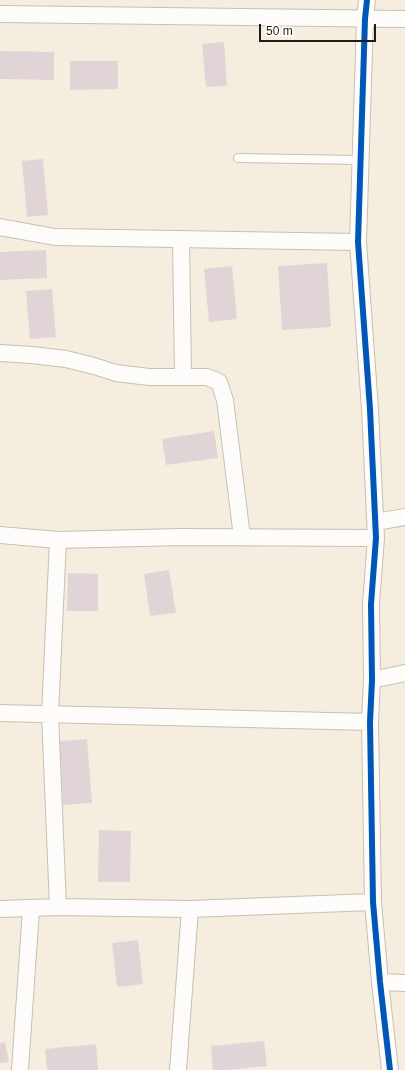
<!DOCTYPE html>
<html>
<head>
<meta charset="utf-8">
<style>
	body { margin:0 }
	#map { position:relative; width:405px; height:1070px; overflow:hidden; background:#f5eedf; font-family:Arial,sans-serif }
	canvas { display:block }
	.scale { position:absolute; left:259px; top:24px; width:117px; height:18px; box-sizing:border-box; border:2px solid #221c0f; border-top:0; padding-left:5px; font-size:12px; line-height:14px; white-space:nowrap; color:#221c0f; -webkit-text-stroke:3px #fff; paint-order:stroke }
</style>
</head>
<body>
<div id="map">
<canvas width="405" height="1070"></canvas>
<div class="scale">50 m</div>
</div>
<script>
const ctx = document.querySelector('canvas').getContext('2d');
ctx.lineJoin = 'round';
function paint(path, color) { ctx.fillStyle = color; ctx.fill(path, 'evenodd'); }
const poly = rows => new Path2D(rows.map(r => 'M' + r).join(''));
function stroke(path, color, width, dash) { ctx.strokeStyle = color; ctx.lineWidth = width; ctx.lineCap = dash ? 'butt' : 'round'; ctx.setLineDash(dash || []); ctx.stroke(path); }
paint(poly([
	[224,42,227,86,206,87,202,44],
	[0,51,54,52,54,80,0,79],
	[70,61,118,61,118,89,70,90],
	[43,159,48,215,27,217,22,161],
	[46,250,47,278,0,280,0,252],
	[327,263,331,327,282,330,278,266],
	[232,266,237,319,209,322,204,269],
	[52,289,56,337,30,339,26,291],
	[214,431,218,458,166,465,162,439],
	[169,570,176,613,150,616,144,574],
	[68,573,98,574,98,611,67,611],
	[87,739,92,803,63,805,59,741],
	[99,830,131,831,130,882,98,882],
	[138,940,143,984,117,987,112,943],
	[264,1041,267,1066,228,1070,213,1070,211,1046],
	[5,1042,9,1062,0,1063,0,1043],
	[96,1044,98,1070,47,1070,45,1049]
]), '#e1d4d7');
const service = poly([
	[238,158,360,160]
]);
const minor = poly([
	[367,0,365,19,358,242,370,409,376,538,371,604,372,680,370,722,373,902,380,982,390,1070],
	[0,14,405,19],
	[0,227,55,237,358,242],
	[181,239,183,377],
	[0,353,32,355,66,359,94,366,116,373,149,377,207,377,219,382,225,400,242,537],
	[376,522,405,517],
	[0,535,58,540,182,537,376,538],
	[58,540,50,714,58,907],
	[372,680,405,673],
	[0,713,370,722],
	[0,909,58,907,190,909,373,902],
	[380,982,405,983],
	[20,1070,31,909],
	[178,1070,190,909]
]);
stroke(service, '#c6c0b3', 10);
stroke(minor, '#c6c0b3', 18);
stroke(service, '#fefcfa', 8);
stroke(minor, '#fefcfa', 16);
stroke(poly([
	[367,0,365,19,358,242,370,409,376,538,371,604,372,680,370,722,373,902,380,982,390,1070]
]), '#0057b8', 6);
</script>
</body>
</html>
